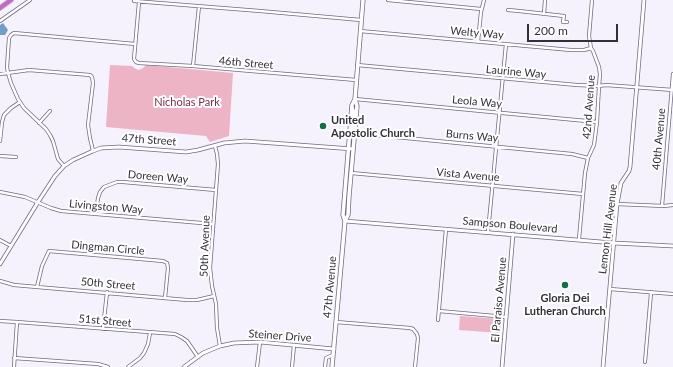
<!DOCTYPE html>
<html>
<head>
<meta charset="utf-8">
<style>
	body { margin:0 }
	#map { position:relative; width:673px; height:367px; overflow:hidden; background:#f5f1fd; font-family:Lato,sans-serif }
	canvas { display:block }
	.scale { position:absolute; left:527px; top:24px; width:91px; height:18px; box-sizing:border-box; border:2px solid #322f3a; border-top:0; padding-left:5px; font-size:12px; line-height:14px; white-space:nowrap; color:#322f3a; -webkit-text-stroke:3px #fff; paint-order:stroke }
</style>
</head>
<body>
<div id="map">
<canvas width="673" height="367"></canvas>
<div class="scale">200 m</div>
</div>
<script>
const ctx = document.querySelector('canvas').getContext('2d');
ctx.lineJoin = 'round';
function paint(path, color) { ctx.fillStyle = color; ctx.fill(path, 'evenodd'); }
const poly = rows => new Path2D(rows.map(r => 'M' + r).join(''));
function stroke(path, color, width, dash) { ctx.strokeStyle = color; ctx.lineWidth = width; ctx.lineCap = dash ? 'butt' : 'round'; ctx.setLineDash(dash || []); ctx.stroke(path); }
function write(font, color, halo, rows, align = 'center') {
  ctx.font = font + ' Lato,sans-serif'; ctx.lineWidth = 4; ctx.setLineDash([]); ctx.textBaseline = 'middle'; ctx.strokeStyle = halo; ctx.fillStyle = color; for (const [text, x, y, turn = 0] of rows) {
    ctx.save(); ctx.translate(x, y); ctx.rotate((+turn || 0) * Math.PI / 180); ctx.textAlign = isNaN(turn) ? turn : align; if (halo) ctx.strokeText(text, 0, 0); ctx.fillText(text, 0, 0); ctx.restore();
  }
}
paint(poly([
	[110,65,132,66,136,69,139,70,143,68,146,65,233,73,229,136,210,142,206,136,106,127],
	[460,316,500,319,501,321,500,333,459,330]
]), '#edb4c6');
paint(poly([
	[3,23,8,30,5,35,0,35,0,25]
]), '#6e9fc6');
const minor = poly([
	[388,0,481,9],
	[134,1,260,11,361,20],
	[139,2,134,59,136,62,139,63,193,66,356,80],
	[508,10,519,11,564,16,563,22,567,22],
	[544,14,545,0],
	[0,21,30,0],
	[360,31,571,50,584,50,591,48],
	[478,41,481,12,484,0],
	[357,65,577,85,599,86,606,85,673,90],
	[193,66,199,6],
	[0,74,29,70,90,75,92,77,93,83,88,125,90,138,93,151],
	[355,99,597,122],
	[39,123,50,111],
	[354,133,572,154,588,158],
	[0,141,2,122,4,115,11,108,20,102],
	[215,146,217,154,218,164,210,268,212,286,216,304,217,328,220,346],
	[0,156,16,157],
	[64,166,58,159,53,141,50,135,46,129,24,108,18,99,11,83,8,73,7,67,9,38,11,35,14,33,135,44],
	[351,173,583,194],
	[0,192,25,197,51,208,61,211,213,224],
	[617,204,664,206,673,205],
	[662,206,673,74],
	[96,214,98,198,100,192,104,187,117,182,123,182,216,190],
	[488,232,506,44],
	[579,239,585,173,588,158,594,145,597,122,599,86,600,74,599,67,593,51,591,48,589,36,592,0],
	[0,240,11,246],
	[0,281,14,285,187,300,197,300,214,296],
	[37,287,42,266,49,251,163,261,167,263,168,268,165,298],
	[610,289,673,294],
	[439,311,506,317],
	[438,320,446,229],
	[0,321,17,322,175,334,181,337,187,341,198,357],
	[336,322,410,328,413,329,417,334,418,338,415,367],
	[103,329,107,292],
	[14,358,98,364,108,367],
	[645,362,651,293],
	[14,367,17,322],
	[128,367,140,358,144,353,148,344,150,333],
	[257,367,260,342],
	[292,367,294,345],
	[325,367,326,358,333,355]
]);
const tertiary = poly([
	[352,107,354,112,352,130,354,133],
	[345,221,614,243,673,246],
	[0,264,38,202,55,176,64,166,73,160,93,151,101,148,119,147,186,152,198,150,224,143,245,141,353,149],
	[184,367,203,353,220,346,234,343,260,342,334,349],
	[502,367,513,234],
	[603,367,617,204,621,183,629,171,630,167,644,0]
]);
const secondary = poly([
	[345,221,343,215,351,118,352,105,355,99,363,0],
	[332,367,345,221,348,215,349,196,357,106,355,99]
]);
const motorway = poly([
	[0,8,11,0]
]);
stroke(minor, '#716982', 4);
stroke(tertiary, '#716982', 4.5);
stroke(secondary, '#716982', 5);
stroke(motorway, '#d2d1d4', 6);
stroke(minor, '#fff', 2.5);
stroke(tertiary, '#fff', 3);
stroke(secondary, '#fff', 3.5);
stroke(motorway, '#c36bbe', 4.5);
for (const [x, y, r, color] of [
	[323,126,4,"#137044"],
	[565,285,4,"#137044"]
]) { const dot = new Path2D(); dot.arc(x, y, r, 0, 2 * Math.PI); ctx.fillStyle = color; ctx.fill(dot); stroke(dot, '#fff', 1.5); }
write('11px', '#322f3a', '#fff', [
	["Welty Way",477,33,5],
	["46th Street",246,63,5],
	["Laurine Way",516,72,5],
	["Leola Way",477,102,5],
	["42nd Avenue",589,107,-86],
	["Burns Way",472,136,5],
	["40th Avenue",659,139,-85],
	["47th Street",149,140,4],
	["Vista Avenue",468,175,5],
	["Doreen Way",158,177,5],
	["Livingston Way",106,207,5],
	["Sampson Boulevard",510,225,5],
	["Lemon Hill Avenue",608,229,-83],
	["50th Avenue",205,246,-88],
	["Dingman Circle",108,248,5],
	["50th Street",108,284,5],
	["47th Avenue",330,287,-85],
	["El Paraiso Avenue",499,300,-85],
	["51st Street",105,321,5],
	["Steiner Drive",280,336,4]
]);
write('11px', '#782e4c', '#fff', [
	["Nicholas Park",187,102]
]);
write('bold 11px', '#322f3a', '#fff', [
	["United",331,120],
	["Apostolic Church",331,133],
	["Gloria Dei",565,298,"center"],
	["Lutheran Church",565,311,"center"]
], 'left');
</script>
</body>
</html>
